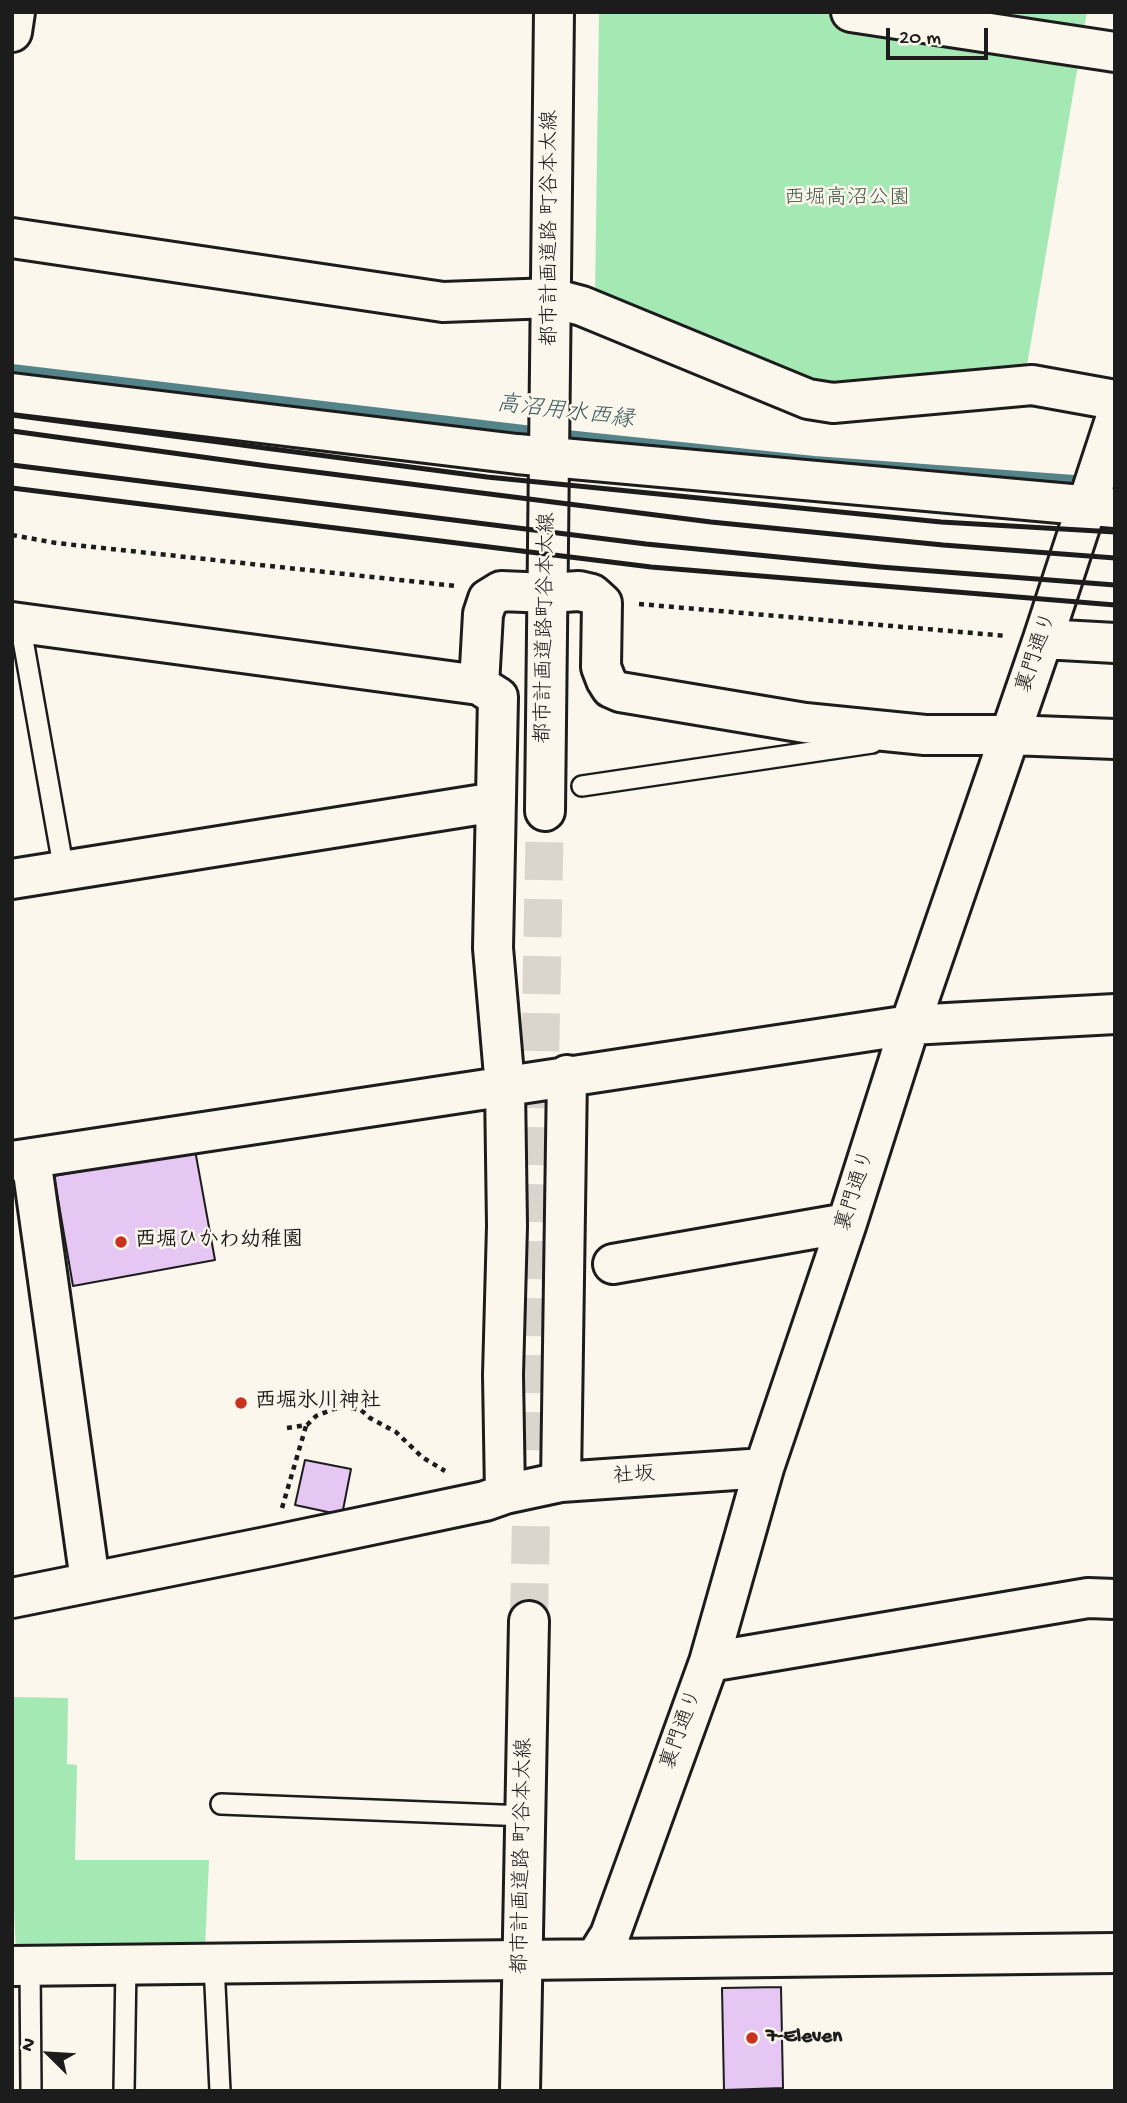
<!DOCTYPE html>
<html>
<head>
<meta charset="utf-8">
<style>
	body { margin:0 }
	#map { position:relative; width:1127px; height:2103px; overflow:hidden; background:#fbf7ec; font-family:"Gochi Hand",sans-serif }
	canvas { display:block }
	.frame { position:absolute; inset:0; border:14px solid #1c1c1c; pointer-events:none }
	.north { position:absolute; left:14px; top:2019px; width:70px; height:70px; -webkit-text-stroke:5px #fbf7ec; paint-order:stroke; rotate:294deg; font-size:19px; font-weight:700; line-height:28px; text-align:center; color:#1c1c1c }
	.north::after { content:''; display:block; margin:auto; width:24px; height:32px; background:#1c1c1c; clip-path:polygon(50% 0,100% 100%,50% 72%,0 100%) }
	.scale { position:absolute; left:886px; top:28px; width:102px; height:32px; box-sizing:border-box; border:4px solid #1c1c1c; border-top:0; padding-left:9px; font-size:21px; line-height:24px; white-space:nowrap; color:#1c1c1c; -webkit-text-stroke:5px #fbf7ec; paint-order:stroke }
</style>
</head>
<body>
<div id="map">
<canvas width="1127" height="2103"></canvas>
<div class="frame"></div>
<div class="north">N</div>
<div class="scale">20 m</div>
</div>
<script>
const ctx = document.querySelector('canvas').getContext('2d');
ctx.lineJoin = 'round';
function paint(path, color) { ctx.fillStyle = color; ctx.fill(path, 'evenodd'); }
const poly = rows => new Path2D(rows.map(r => 'M' + r).join(''));
function stroke(path, color, width, dash) { ctx.strokeStyle = color; ctx.lineWidth = width; ctx.lineCap = dash ? 'butt' : 'round'; ctx.setLineDash(dash || []); ctx.stroke(path); }
function write(font, color, halo, rows, align = 'center') {
  ctx.font = font + ' "Gochi Hand","Klee One",sans-serif'; ctx.lineWidth = 5; ctx.setLineDash([]); ctx.textBaseline = 'middle'; ctx.strokeStyle = halo; ctx.fillStyle = color; for (const [text, x, y, turn = 0] of rows) {
    ctx.save(); ctx.translate(x, y); ctx.rotate((+turn || 0) * Math.PI / 180); ctx.textAlign = isNaN(turn) ? turn : align; if (halo) ctx.strokeText(text, 0, 0); ctx.fillText(text, 0, 0); ctx.restore();
  }
}
paint(poly([
	[599,12,1087,12,1027,365,833,391,595,300],
	[12,1697,68,1698,67,1764,77,1765,75,1860,209,1860,205,1949,16,1953,12,1867]
]), '#a4e8b4');
stroke(poly([
	[12,369,541,432],
	[557,434,814,461,1088,481]
]), '#548489', 10);
const building = poly([
	[195,1150,215,1260,73,1286,54,1176,195,1150],
	[305,1460,351,1469,342,1515,295,1505,305,1460],
	[781,1987,783,2088,724,2090,722,1988,781,1987]
]);
paint(building, '#e6c6f3');
stroke(building, '#1c1c1c', 2);
stroke(poly([
	[529,1621,545,811]
]), '#dad6cd', 38, [38, 19]);
const service = poly([
	[20,623,64,871],
	[582,786,872,743],
	[221,1804,526,1816],
	[214,1964,220,2091],
	[30,1966,31,2091],
	[124,2091,126,1965]
]);
const minor = poly([
	[851,12,1115,52],
	[12,32,15,12],
	[12,238,443,302,552,298,582,306,808,399,833,403,1032,385,1115,400],
	[12,393,517,454,1115,508],
	[12,622,479,685,483,614,488,599,501,591,548,593,579,591,592,594,602,603,601,667,606,680,611,688,620,692,805,723,925,735,1010,735,1115,739],
	[1043,639,1115,643],
	[479,685,498,697,493,948,505,1087,507,1226,503,1375,505,1494],
	[12,879,496,802],
	[31,1158,90,1581],
	[12,1161,910,1025,1115,1014],
	[613,1264,847,1223],
	[561,1482,567,1075],
	[12,1598,271,1546,485,1501,505,1494,561,1482,764,1468],
	[709,1662,1088,1598,1115,1599],
	[595,1959,610,1935,709,1662,764,1468,847,1223,910,1025,1043,639,1115,420],
	[12,1966,1115,1953]
]);
const tertiary = poly([
	[545,811,554,12],
	[520,2091,529,1621]
]);
stroke(service, '#1c1c1c', 24);
stroke(minor, '#1c1c1c', 44);
stroke(tertiary, '#1c1c1c', 44);
stroke(poly([
	[12,535,56,543,456,586],
	[639,604,1007,636],
	[287,1428,307,1425,316,1416,334,1409,345,1407,361,1410,370,1418,396,1432,422,1457,445,1471],
	[282,1508,306,1426]
]), '#1c1c1c', 4.5, [5, 5]);
stroke(service, '#fbf7ec', 19);
stroke(minor, '#fbf7ec', 38);
stroke(tertiary, '#fbf7ec', 38);
stroke(poly([
	[12,415,487,477,941,522,1115,532],
	[12,431,268,466,711,522,943,545,1115,558],
	[12,465,646,544,880,567,1115,585],
	[12,488,651,567,1115,605]
]), '#1c1c1c', 5);
for (const [x, y, r, color] of [
	[121,1242,7,"#c8321e"],
	[241,1403,7,"#c8321e"],
	[752,2038,7,"#c8321e"]
]) { const dot = new Path2D(); dot.arc(x, y, r, 0, 2 * Math.PI); ctx.fillStyle = color; ctx.fill(dot); stroke(dot, '#fbf7ec', 2.5); }
write('21px', '#45594a', '#fbf7ec', [
	["西堀高沼公園",847,200]
]);
write('21px', '#1c1c1c', '#fbf7ec', [
	["都市計画道路 町谷本太線",552,228,-90],
	["都市計画道路町谷本太線",547,628,-89],
	["裏門通り",1038,653,-71],
	["裏門通り",857,1191,-72],
	["社坂",634,1477,-4],
	["裏門通り",683,1730,-70],
	["都市計画道路 町谷本太線",524,1856,-89]
]);
write('bold 21px', '#1c1c1c', '#fbf7ec', [
	["西堀ひかわ幼稚園",135,1242],
	["西堀氷川神社",255,1403],
	["7-Eleven",766,2038]
], 'left');
write('italic 23px', '#3d595b', '#fbf7ec', [
	["高沼用水西縁",565,414,7]
]);
</script>
</body>
</html>
